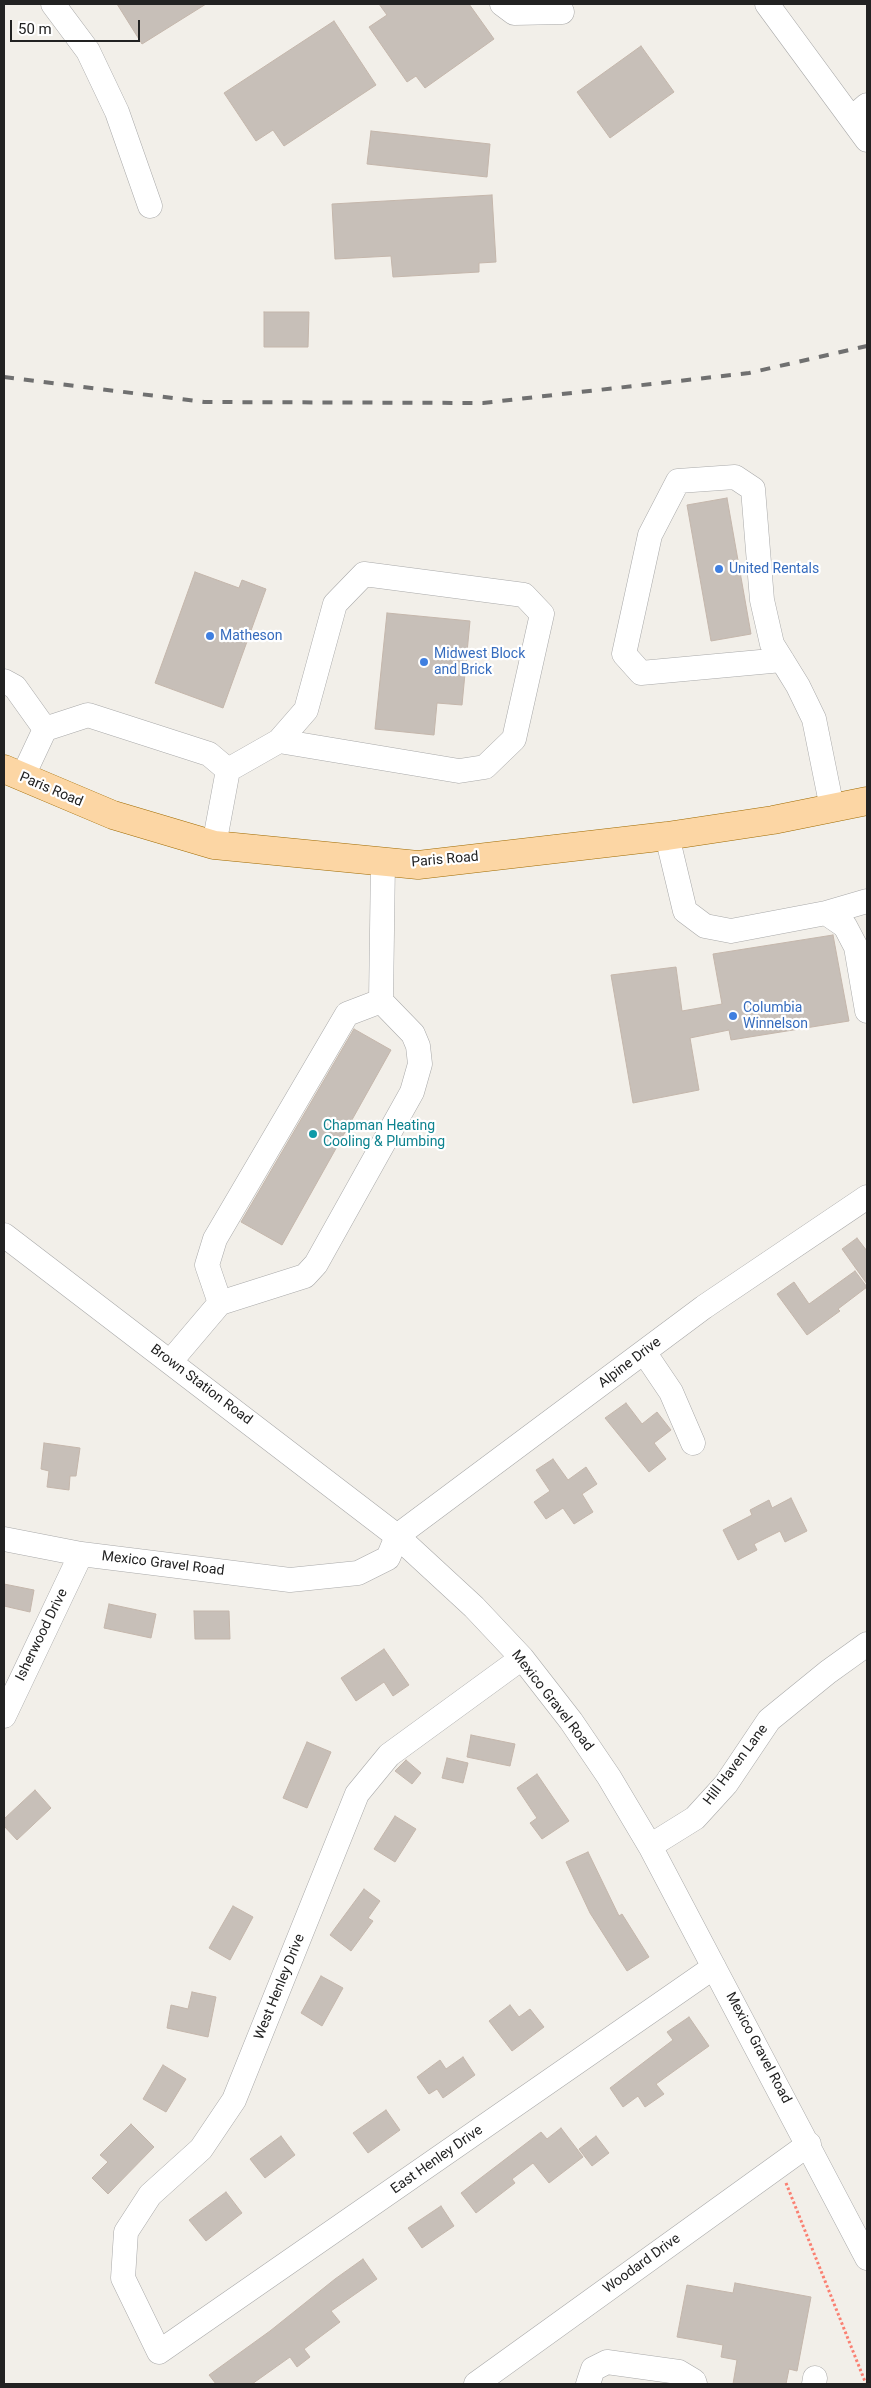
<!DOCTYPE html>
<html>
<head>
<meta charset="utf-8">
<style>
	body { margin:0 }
	#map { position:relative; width:871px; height:2388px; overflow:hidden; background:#f2efe9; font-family:Roboto,sans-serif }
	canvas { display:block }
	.frame { position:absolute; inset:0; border:5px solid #222; pointer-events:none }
	.scale { position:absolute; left:10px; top:20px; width:130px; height:22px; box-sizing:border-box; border:2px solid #222; border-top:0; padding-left:6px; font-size:15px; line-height:18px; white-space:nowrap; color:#222; -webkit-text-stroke:4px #fff; paint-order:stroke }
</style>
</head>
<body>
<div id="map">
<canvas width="871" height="2388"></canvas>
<div class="frame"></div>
<div class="scale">50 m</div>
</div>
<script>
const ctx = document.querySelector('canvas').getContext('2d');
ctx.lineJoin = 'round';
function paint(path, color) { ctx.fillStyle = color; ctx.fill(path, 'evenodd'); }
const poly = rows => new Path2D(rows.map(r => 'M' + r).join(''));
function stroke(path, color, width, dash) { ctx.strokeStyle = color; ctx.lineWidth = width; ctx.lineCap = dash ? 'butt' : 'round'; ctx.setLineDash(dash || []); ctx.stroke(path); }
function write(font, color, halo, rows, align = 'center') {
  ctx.font = font + ' Roboto,sans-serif'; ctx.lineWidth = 4.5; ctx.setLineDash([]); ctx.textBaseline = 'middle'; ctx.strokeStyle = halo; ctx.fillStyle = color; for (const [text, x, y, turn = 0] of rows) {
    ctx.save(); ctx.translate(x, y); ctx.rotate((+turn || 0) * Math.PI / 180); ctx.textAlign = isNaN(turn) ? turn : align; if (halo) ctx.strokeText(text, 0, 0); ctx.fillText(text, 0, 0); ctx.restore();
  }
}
const building = poly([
	[117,4,206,4,142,44,117,4],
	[379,4,469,4,494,39,425,88,416,76,407,82,369,27,387,15,379,4],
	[334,21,376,85,284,146,273,130,256,141,224,93,334,21],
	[641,46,674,92,610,138,577,92,641,46],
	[371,131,490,144,487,177,367,164,371,131],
	[492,195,496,262,479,263,479,272,393,277,391,256,335,259,332,204,492,195],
	[264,312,309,312,308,347,264,347,264,312],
	[727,498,751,634,711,641,687,505,727,498],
	[195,572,239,588,242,580,266,589,223,708,155,683,195,572],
	[387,613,470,621,462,705,437,703,434,735,375,729,387,613],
	[833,935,849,1021,731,1040,729,1030,690,1038,699,1090,633,1103,611,975,676,967,682,1011,722,1004,713,954,833,935],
	[354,1029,391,1050,282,1245,241,1222,354,1029],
	[857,1238,867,1251,867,1284,842,1249,857,1238],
	[855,1271,867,1287,838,1309,840,1311,807,1335,777,1294,794,1282,809,1304,855,1271],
	[626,1403,642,1424,657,1412,671,1430,654,1443,666,1459,649,1472,605,1418,626,1403],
	[44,1443,80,1448,76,1476,70,1476,69,1490,47,1487,49,1471,41,1469,44,1443],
	[553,1459,568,1480,586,1467,597,1484,582,1494,593,1512,574,1524,563,1508,546,1519,534,1502,550,1491,536,1470,553,1459],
	[791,1498,807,1531,785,1542,780,1531,754,1544,757,1550,738,1560,723,1530,752,1515,750,1510,769,1500,772,1508,791,1498],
	[4,1584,34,1590,30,1612,4,1606,4,1584],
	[109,1604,156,1614,151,1638,104,1628,109,1604],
	[194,1611,229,1611,230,1639,195,1639,194,1611],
	[384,1649,409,1685,393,1696,384,1682,356,1701,341,1678,384,1649],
	[471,1735,515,1744,510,1766,467,1757,471,1735],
	[307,1742,331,1752,307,1808,283,1798,307,1742],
	[447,1758,468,1763,463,1783,442,1778,447,1758],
	[406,1760,421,1773,412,1784,395,1771,406,1760],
	[537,1774,569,1821,542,1839,530,1823,537,1818,517,1788,537,1774],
	[35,1790,51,1808,17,1840,4,1826,4,1819,35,1790],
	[395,1816,416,1829,395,1862,374,1849,395,1816],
	[588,1852,619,1916,622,1914,649,1957,627,1971,590,1913,566,1862,588,1852],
	[364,1889,380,1901,368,1918,373,1921,351,1951,330,1935,364,1889],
	[233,1906,253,1917,230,1960,209,1948,233,1906],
	[321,1976,343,1988,322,2026,301,2013,321,1976],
	[192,1992,216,1997,208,2037,167,2028,171,2005,188,2009,192,1992],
	[510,2005,519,2017,530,2009,544,2027,512,2051,489,2021,510,2005],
	[689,2017,709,2046,656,2084,664,2094,645,2107,638,2096,623,2107,610,2088,673,2040,667,2032,689,2017],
	[463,2057,475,2075,443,2098,437,2089,429,2094,417,2077,440,2060,446,2069,463,2057],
	[163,2065,186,2079,166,2112,143,2099,163,2065],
	[386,2110,400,2130,368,2153,353,2133,386,2110],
	[131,2124,154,2147,108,2194,92,2178,108,2162,100,2155,131,2124],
	[561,2128,583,2157,549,2183,533,2163,512,2179,515,2183,476,2213,461,2193,541,2132,547,2139,561,2128],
	[281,2136,295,2155,265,2178,250,2159,281,2136],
	[596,2136,609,2153,592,2166,579,2149,596,2136],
	[226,2192,242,2213,206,2241,189,2220,226,2192],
	[441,2206,454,2226,422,2248,408,2228,441,2206],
	[363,2259,377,2279,331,2311,340,2322,304,2349,310,2357,297,2367,290,2357,252,2384,216,2384,209,2375,270,2331,335,2279,363,2259],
	[735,2283,811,2297,797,2371,789,2369,786,2384,733,2384,737,2360,721,2357,723,2345,677,2337,687,2285,733,2293,735,2283]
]);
paint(building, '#c7bfb8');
stroke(building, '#c4b6ab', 1);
const minor = poly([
	[53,4,88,51,117,112,150,206],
	[502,4,514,13,562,12],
	[767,4,867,140],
	[852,118,867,105],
	[782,660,641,673,624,654,650,535,678,481,735,477,753,489,762,600,772,644,782,660,798,686,814,719,832,808],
	[4,681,15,687,45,729,22,778],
	[45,729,88,715,209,754,228,770,214,845],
	[228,770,279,741,306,710,335,604,364,574,524,595,542,614,514,739,485,767,459,771,279,741],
	[667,836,685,911,705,926,731,931,826,913,845,926,856,947,867,1011],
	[826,913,867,901],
	[4,1235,397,1536,474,1607,522,1658,571,1721,609,1777,650,1846,867,2258],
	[220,1303,207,1265,215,1239,347,1014,381,1001],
	[644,1352,671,1392,693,1443],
	[170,1362,220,1303,305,1276,316,1264,412,1092,420,1064,418,1046,413,1034,381,1001,383,861],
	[4,1539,81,1554,290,1580,358,1573,388,1558,397,1536,704,1307,867,1197],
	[522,1658,389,1755,357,1794,234,2100,201,2149,150,2195,126,2232,123,2278,159,2352,714,1967],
	[4,1716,81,1554],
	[650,1846,695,1818,726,1784,769,1720,828,1672,867,1644],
	[476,2384,809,2144],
	[588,2384,593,2369,607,2362,679,2372,694,2381,695,2384],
	[814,2384,815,2378]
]);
const major = poly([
	[4,769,113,815,214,845,418,865,667,836,773,820,867,801]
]);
stroke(minor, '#a9a9a9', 25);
stroke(major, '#a06b00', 29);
stroke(poly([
	[786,2183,866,2384]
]), '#fa8072', 3, [2.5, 2.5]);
stroke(minor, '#fff', 24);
stroke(major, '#fcd6a4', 28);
stroke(poly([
	[4,377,204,402,483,403,749,373,867,346]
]), '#707070', 4, [10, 10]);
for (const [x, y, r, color] of [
	[719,569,5,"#3f7fe0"],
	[210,636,5,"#3f7fe0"],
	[424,662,5,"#3f7fe0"],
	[733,1016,5,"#3f7fe0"],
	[313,1134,5,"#0f9aa8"]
]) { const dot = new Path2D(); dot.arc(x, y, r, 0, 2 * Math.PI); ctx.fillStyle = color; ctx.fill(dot); stroke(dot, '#fff', 2); }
write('14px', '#366cbe', '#fff', [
	["United Rentals",729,569],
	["Matheson",220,636],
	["Midwest Block",434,654],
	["and Brick",434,670],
	["Columbia",743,1008],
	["Winnelson",743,1024]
], 'left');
write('14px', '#222', '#fff', [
	["Paris Road",51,790,23],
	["Paris Road",445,860,-5],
	["Alpine Drive",630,1363,-37],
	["Brown Station Road",201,1385,37],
	["Mexico Gravel Road",163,1564,7],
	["Isherwood Drive",42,1635,-64],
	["Mexico Gravel Road",552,1701,52],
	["Hill Haven Lane",736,1765,-53],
	["West Henley Drive",280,1987,-68],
	["Mexico Gravel Road",758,2048,62],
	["East Henley Drive",437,2160,-35],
	["Woodard Drive",642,2264,-36]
]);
write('14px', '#0d838f', '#fff', [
	["Chapman Heating",323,1126],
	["Cooling & Plumbing",323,1142]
], 'left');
</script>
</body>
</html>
